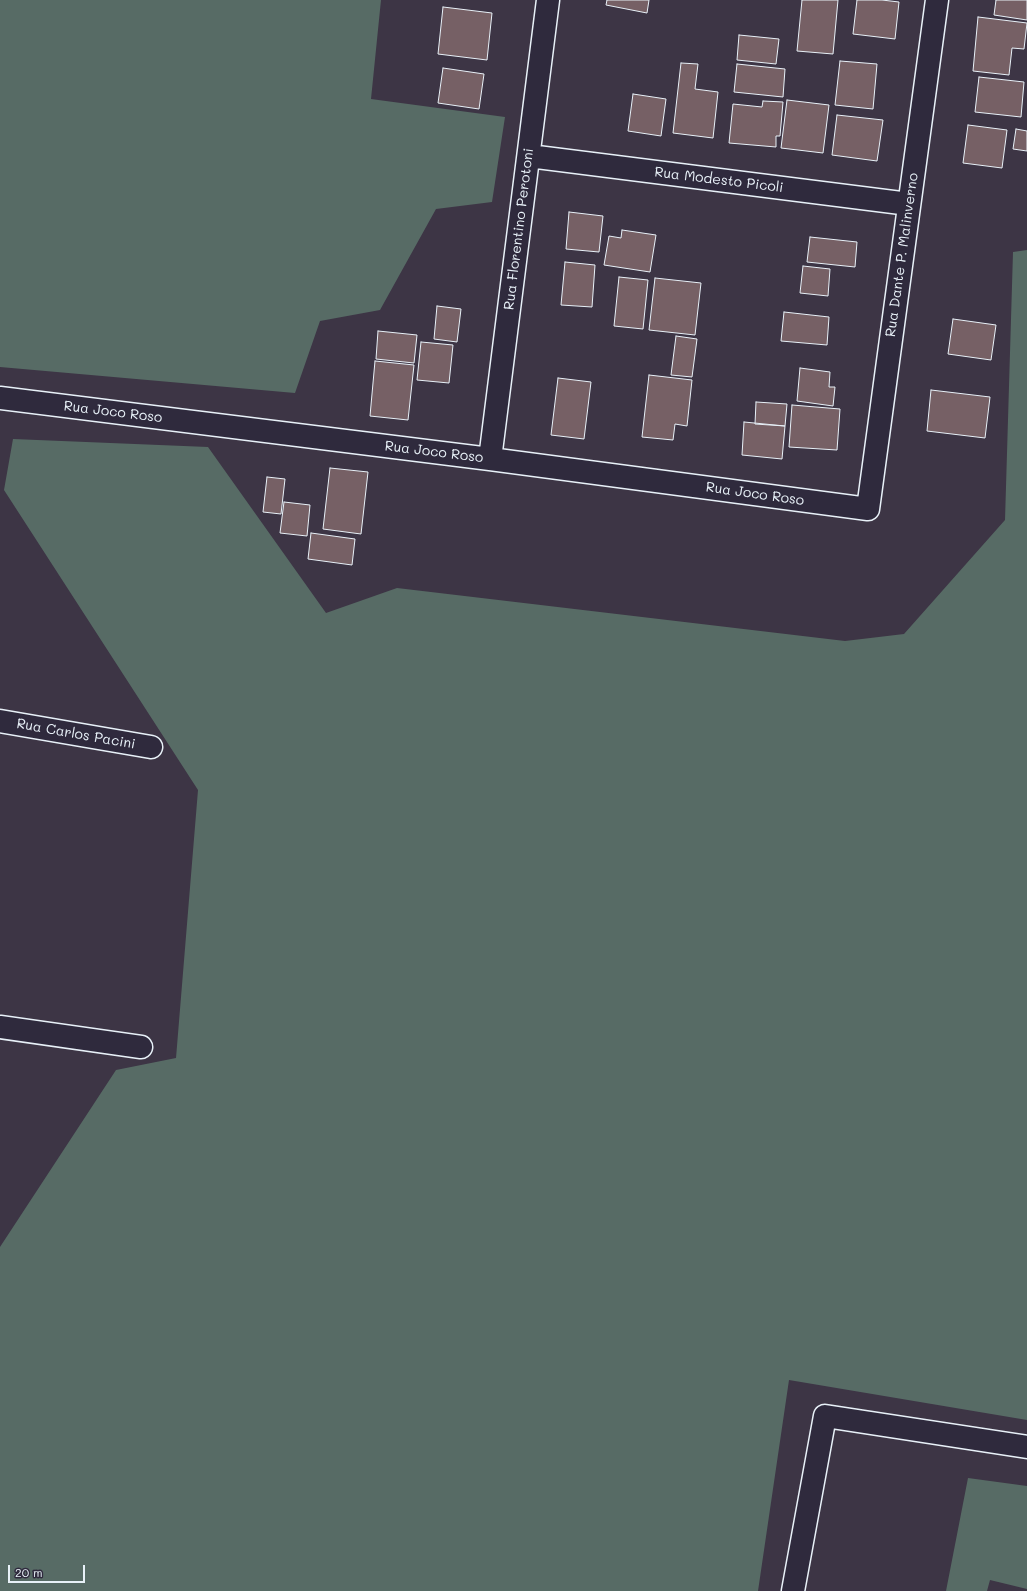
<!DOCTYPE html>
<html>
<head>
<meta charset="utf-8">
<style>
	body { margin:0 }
	#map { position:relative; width:1027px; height:1591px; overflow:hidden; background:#3d3545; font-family:Mali,sans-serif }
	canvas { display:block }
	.scale { position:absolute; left:8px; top:1565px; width:77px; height:18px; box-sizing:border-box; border:2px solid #e8f1f8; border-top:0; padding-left:5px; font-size:12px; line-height:14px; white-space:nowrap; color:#e8f1f8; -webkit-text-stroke:3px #2f2a3d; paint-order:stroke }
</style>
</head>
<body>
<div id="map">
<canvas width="1027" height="1591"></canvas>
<div class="scale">20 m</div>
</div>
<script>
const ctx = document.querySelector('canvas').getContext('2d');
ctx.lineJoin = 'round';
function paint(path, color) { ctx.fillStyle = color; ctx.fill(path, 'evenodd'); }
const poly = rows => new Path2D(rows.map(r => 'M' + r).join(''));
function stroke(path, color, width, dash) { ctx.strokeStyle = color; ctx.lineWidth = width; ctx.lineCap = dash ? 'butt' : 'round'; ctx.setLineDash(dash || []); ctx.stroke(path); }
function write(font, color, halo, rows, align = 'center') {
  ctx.font = font + ' Mali,sans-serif'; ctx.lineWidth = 3; ctx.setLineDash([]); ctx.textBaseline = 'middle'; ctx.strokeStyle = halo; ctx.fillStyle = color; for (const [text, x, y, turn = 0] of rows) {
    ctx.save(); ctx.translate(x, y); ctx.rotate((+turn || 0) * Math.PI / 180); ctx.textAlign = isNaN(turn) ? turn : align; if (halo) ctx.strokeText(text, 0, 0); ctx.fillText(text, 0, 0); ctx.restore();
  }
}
paint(poly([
	[0,0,381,0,371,99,505,117,492,202,436,209,380,310,320,321,295,393,0,367],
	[1027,250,1027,1420,789,1380,758,1591,0,1591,0,1247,116,1070,176,1058,198,790,4,490,13,439,208,447,326,613,397,588,845,641,904,634,1005,520,1013,252],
	[968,1478,1027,1486,1027,1589,990,1580,987,1591,946,1591]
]), '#576b65');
const building = poly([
	[607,0,649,0,647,13,606,5,607,0],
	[802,0,838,0,833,54,797,51,802,0],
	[857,0,882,0,899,2,895,39,853,34,857,0],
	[996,0,1027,0,1027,20,994,15,996,0],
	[443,7,492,13,487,60,438,54,443,7],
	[978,17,1027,23,1024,49,1012,48,1009,75,973,71,978,17],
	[739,35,779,39,776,64,737,60,739,35],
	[840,61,877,64,873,109,835,105,840,61],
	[681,63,698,64,695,89,718,92,713,138,673,133,681,63],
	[737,64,785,69,783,97,734,92,737,64],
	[443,68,484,74,479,109,438,103,443,68],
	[979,77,1024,82,1021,117,975,112,979,77],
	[633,94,666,99,661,136,628,131,633,94],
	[787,100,829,105,823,153,781,148,787,100],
	[763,101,783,102,780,136,776,136,776,147,729,143,733,104,762,107,763,101],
	[837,115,883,120,877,161,832,155,837,115],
	[968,125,1007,130,1002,168,963,163,968,125],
	[1016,129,1027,131,1027,151,1013,149,1016,129],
	[569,212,603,216,599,252,566,249,569,212],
	[622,230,656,235,650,272,604,265,609,236,621,238,622,230],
	[810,237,857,242,855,267,807,262,810,237],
	[565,262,595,265,592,307,561,305,565,262],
	[803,266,830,269,828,296,800,293,803,266],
	[619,277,648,280,643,329,614,326,619,277],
	[655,278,701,283,695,335,649,330,655,278],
	[437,306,461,309,457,342,434,339,437,306],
	[784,312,829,317,827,345,781,341,784,312],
	[953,319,996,325,991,360,948,354,953,319],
	[378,331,417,335,414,363,376,359,378,331],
	[676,336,697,339,692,377,671,375,676,336],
	[421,342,453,345,449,383,417,380,421,342],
	[375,361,414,365,408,420,370,416,375,361],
	[800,368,830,372,829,387,835,387,833,406,797,401,800,368],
	[649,375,692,380,687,426,675,424,673,440,642,437,649,375],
	[558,378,591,382,584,439,551,435,558,378],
	[931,390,990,397,985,438,927,431,931,390],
	[756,402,787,404,785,426,755,424,756,402],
	[792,405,840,409,837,450,789,447,792,405],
	[744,422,785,426,782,459,742,455,744,422],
	[330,468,368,472,361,534,323,529,330,468],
	[267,477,285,479,281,514,263,512,267,477],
	[284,502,310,505,307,536,280,533,284,502],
	[311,533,355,539,352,565,308,559,311,533]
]);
paint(building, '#766065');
stroke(building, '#e8f1f8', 1);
const minor = poly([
	[529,156,909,204],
	[0,398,490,459,868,509,937,0],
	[490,459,548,0],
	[0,721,151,747],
	[0,1027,141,1047],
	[793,1591,825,1416,1027,1447]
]);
stroke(minor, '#e8f1f8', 25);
stroke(minor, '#2f2a3d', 22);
write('14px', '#e8f1f8', '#2f2a3d', [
	["Rua Modesto Picoli",719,180,7],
	["Rua Florentino Perotoni",519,229,-83],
	["Rua Dante P. Malinverno",902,255,-82],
	["Rua Joco Roso",113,412,7],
	["Rua Joco Roso",434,452,7],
	["Rua Joco Roso",755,494,8],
	["Rua Carlos Pacini",76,734,10]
]);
</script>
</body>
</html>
